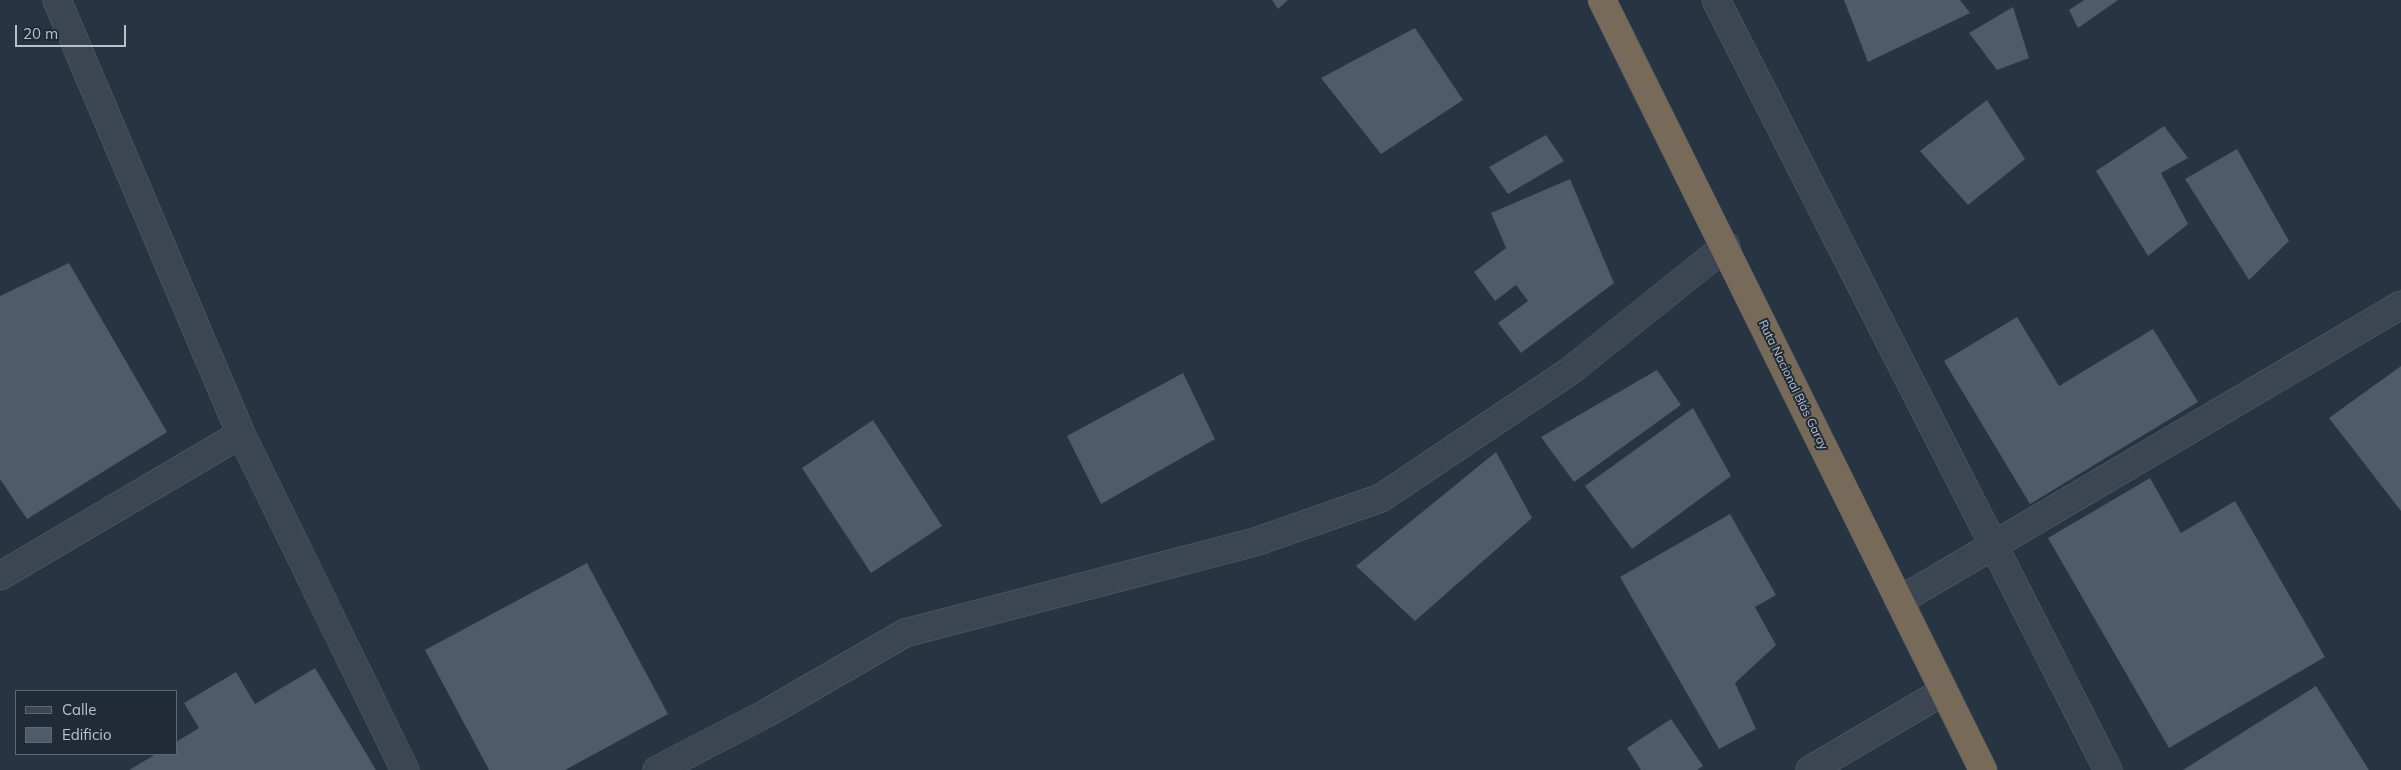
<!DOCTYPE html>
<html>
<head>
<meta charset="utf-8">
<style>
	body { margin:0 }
	#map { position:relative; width:2401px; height:770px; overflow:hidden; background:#273442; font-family:Mulish,sans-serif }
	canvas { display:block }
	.legend { position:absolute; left:15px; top:690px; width:162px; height:65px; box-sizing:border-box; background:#202b37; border:1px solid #5d6773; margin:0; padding:6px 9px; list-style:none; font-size:15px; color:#b8c1cc }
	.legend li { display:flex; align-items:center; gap:10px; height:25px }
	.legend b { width:25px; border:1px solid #5d6773 }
	.scale { position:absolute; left:15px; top:25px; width:111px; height:22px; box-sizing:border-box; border:2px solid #b8c1cc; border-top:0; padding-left:6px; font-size:15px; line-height:18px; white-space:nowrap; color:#b8c1cc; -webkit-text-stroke:4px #202b37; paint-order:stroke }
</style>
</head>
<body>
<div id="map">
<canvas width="2401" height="770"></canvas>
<ul class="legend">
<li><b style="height:6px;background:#3b4652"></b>Calle</li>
<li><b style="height:14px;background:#4d5b6b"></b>Edificio</li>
</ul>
<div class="scale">20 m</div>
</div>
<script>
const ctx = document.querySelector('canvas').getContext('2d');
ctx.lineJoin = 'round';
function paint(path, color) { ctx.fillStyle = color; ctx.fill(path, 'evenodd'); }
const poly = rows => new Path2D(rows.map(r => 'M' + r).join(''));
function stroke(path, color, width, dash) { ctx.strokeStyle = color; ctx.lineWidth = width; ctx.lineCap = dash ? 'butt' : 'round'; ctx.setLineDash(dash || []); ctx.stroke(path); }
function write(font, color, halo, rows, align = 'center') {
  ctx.font = font + ' Mulish,sans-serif'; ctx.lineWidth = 4; ctx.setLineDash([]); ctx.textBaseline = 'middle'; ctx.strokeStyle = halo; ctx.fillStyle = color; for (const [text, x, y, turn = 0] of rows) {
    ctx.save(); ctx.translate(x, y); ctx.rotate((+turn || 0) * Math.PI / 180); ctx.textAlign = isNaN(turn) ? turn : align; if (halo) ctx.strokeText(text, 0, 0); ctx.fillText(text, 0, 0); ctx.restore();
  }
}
paint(poly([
	[1272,0,1288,0,1278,9],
	[1844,0,1960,0,1970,13,1868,62],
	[2084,0,2118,0,2078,28,2069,10],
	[2013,7,2029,58,1997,70,1969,33],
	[1415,28,1463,100,1381,154,1321,78],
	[1987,100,2025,159,1968,205,1920,151],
	[2164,126,2188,158,2161,173,2188,224,2148,256,2096,171],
	[1546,135,1564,161,1508,194,1489,167],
	[2237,149,2289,241,2249,280,2185,179],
	[1570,179,1614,283,1521,353,1498,323,1528,301,1516,285,1495,301,1474,272,1506,248,1491,213],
	[69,263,167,432,27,519,0,479,0,296],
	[2017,317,2059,386,2153,329,2198,402,2030,504,1944,361],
	[2401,366,2401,511,2329,418],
	[1657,370,1681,405,1574,482,1541,437],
	[1183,373,1215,439,1101,504,1067,436],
	[1693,408,1731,476,1632,549,1585,486],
	[873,420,942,526,871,573,802,468],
	[1496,452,1532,518,1415,621,1356,566],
	[2150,478,2181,533,2235,501,2325,657,2169,748,2048,538],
	[1730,514,1776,595,1755,607,1776,645,1735,683,1756,729,1719,749,1620,577],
	[587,563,668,714,565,770,489,770,425,650],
	[315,668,376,770,129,770,156,754,176,754,176,742,199,728,184,703,236,672,255,704],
	[2316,686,2369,770,2183,770],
	[1671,719,1703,766,1697,770,1641,770,1627,748]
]), '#4d5b6b');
const minor = poly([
	[57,0,241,434,405,770],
	[1716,0,2108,770],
	[0,576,241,434],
	[1899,601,2401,305],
	[657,770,765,714,905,633,1255,542,1381,498,1570,371,1726,246],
	[1810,770,1944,691]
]);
const highway = poly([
	[1602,0,1983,770]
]);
stroke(minor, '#59646f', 29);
stroke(highway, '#46515c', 29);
stroke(minor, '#3b4652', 28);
stroke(highway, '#786a58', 28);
write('12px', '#b8c1cc', '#202b37', [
	["Ruta Nacional Blás Garay",1793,385,64]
]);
</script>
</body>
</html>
